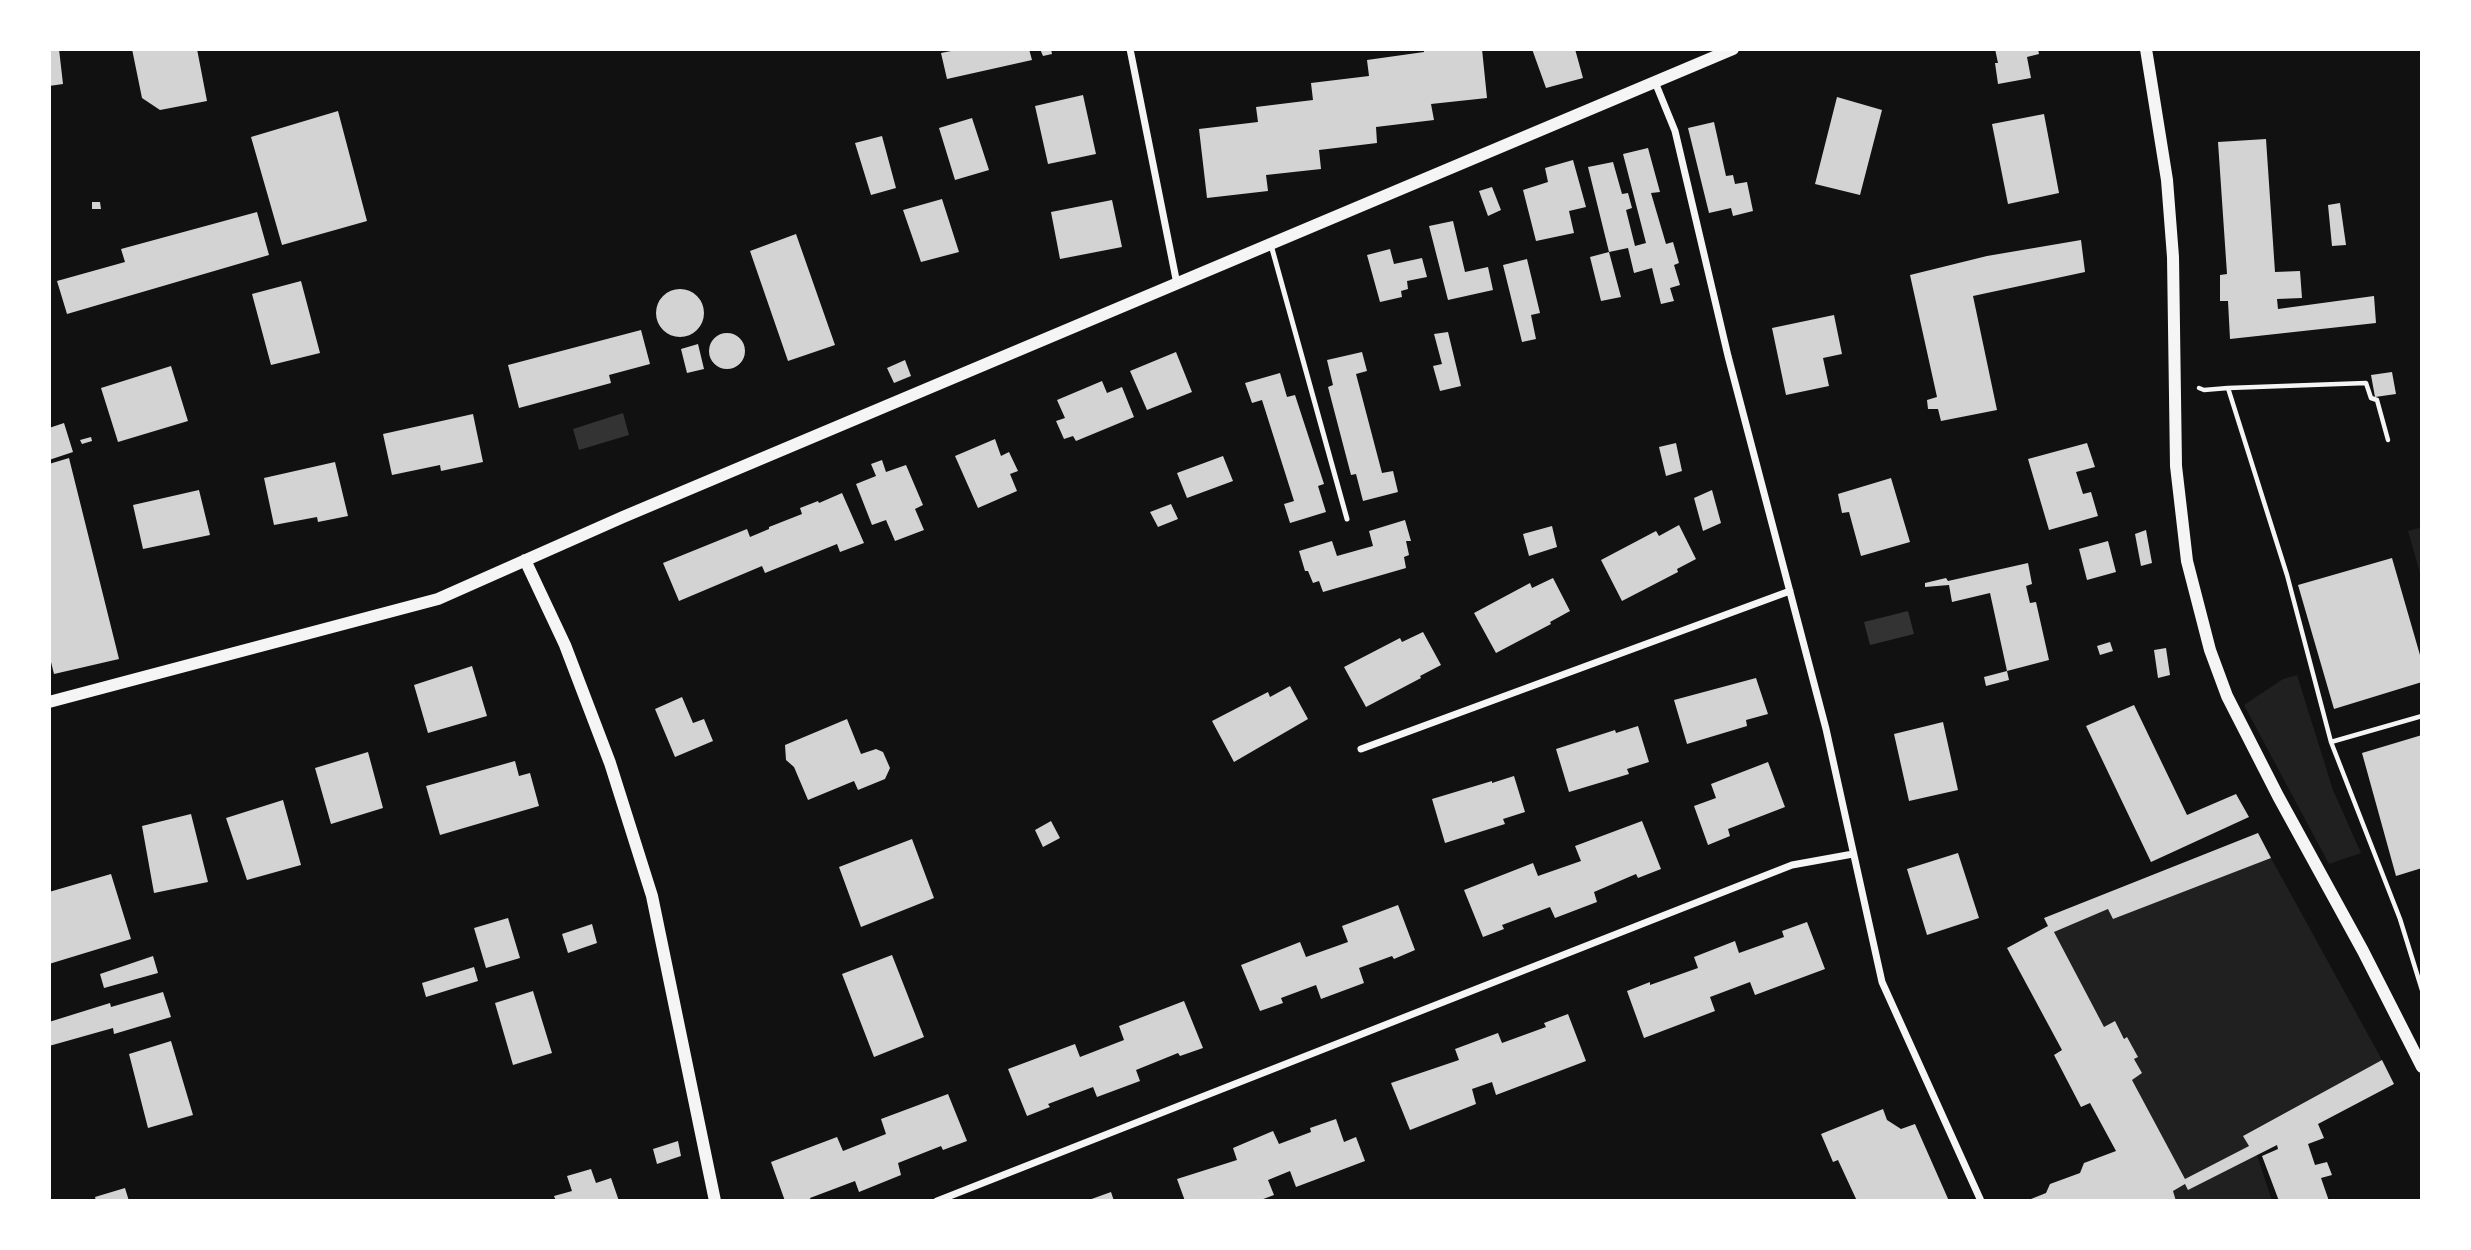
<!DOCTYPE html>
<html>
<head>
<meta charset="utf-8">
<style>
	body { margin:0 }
	#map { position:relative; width:2471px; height:1250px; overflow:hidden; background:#111; font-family:"PT Sans",sans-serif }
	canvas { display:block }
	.frame { position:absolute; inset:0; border:51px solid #fff; pointer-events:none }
</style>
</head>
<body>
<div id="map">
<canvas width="2471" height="1250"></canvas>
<div class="frame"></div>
</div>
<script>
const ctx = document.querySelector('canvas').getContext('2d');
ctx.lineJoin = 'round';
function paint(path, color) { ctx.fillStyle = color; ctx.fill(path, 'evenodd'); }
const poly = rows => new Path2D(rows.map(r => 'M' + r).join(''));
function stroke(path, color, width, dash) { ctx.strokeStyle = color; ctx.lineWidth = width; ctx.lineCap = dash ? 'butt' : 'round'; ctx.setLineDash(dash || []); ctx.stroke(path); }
paint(poly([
	[2422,527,2422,580,2408,531],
	[2297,675,2333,790,2361,853,2329,864,2244,705,2283,679],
	[2271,858,2382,1060,2244,1135,2249,1146,2185,1179,2132,1080,2142,1073,2134,1059,2137,1057,2115,1022,2104,1027,2054,932,2108,909,2113,919],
	[2257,1155,2272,1201,2176,1201,2173,1191,2185,1184,2188,1189]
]), '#202020');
paint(poly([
	[623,413,629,435,579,450,573,429],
	[1908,611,1914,634,1870,645,1864,622]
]), '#333');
paint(poly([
	[49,49,59,49,63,84,49,86],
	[132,49,197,49,207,101,160,110,142,98],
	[961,49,1029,49,1032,60,947,79,941,53],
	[1040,49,1051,49,1052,54,1043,56],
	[1424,49,1482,49,1487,98,1431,104,1434,120,1376,127,1377,143,1319,150,1321,169,1266,175,1268,191,1207,198,1199,129,1258,122,1256,107,1313,100,1311,83,1369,76,1367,60,1424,52],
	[1532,49,1575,49,1583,78,1546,88],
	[1995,49,2038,49,2039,54,2027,57,2031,78,1998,84,1995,63,1998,63],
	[1083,95,1096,154,1048,164,1035,106],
	[1837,97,1882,110,1860,195,1815,184],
	[338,111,367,221,282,245,251,137],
	[2044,114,2059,193,2008,204,1992,124],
	[972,118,989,170,955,180,939,128],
	[1714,122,1726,176,1733,175,1735,184,1747,182,1753,211,1733,216,1731,208,1709,213,1688,128],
	[882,136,896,188,871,195,855,143],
	[2266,139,2275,272,2300,271,2302,298,2277,299,2278,309,2374,296,2376,323,2230,339,2228,301,2220,301,2220,275,2227,274,2218,142],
	[1648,148,1660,192,1651,193,1666,244,1673,242,1679,263,1674,265,1680,285,1670,288,1674,301,1661,304,1652,268,1634,273,1628,248,1609,252,1621,297,1601,301,1590,257,1609,252,1588,167,1613,162,1622,194,1628,193,1632,208,1626,210,1635,246,1646,243,1623,154],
	[1573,160,1586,207,1569,211,1574,233,1536,241,1523,190,1548,182,1545,168],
	[1492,187,1501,210,1488,216,1479,191],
	[942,199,959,252,921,262,903,210],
	[1112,200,1122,247,1060,259,1051,212],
	[92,202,100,202,101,209,92,209],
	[2340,203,2346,245,2332,246,2328,205],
	[257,212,269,255,67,314,57,281,125,262,121,249],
	[1453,221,1465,272,1488,267,1493,290,1448,300,1429,226],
	[796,234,835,345,788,361,750,251],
	[2081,240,2085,272,1973,296,1997,410,1941,421,1938,409,1928,409,1927,400,1937,397,1910,275,1987,256],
	[1390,249,1394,264,1422,258,1427,277,1407,281,1408,289,1401,291,1402,297,1380,302,1367,255],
	[1527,259,1540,313,1531,315,1536,339,1522,342,1503,265],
	[301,281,320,353,271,365,252,294],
	'656 313a24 24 0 1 1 48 0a24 24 0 1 1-48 0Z',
	[1834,315,1842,354,1823,358,1829,386,1786,395,1772,328],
	[641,330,650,364,609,375,611,383,519,408,508,365],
	[1448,332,1461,386,1440,391,1433,366,1442,364,1434,334],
	'709 351a18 18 0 1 1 36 0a18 18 0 1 1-36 0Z',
	[698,344,704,369,687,373,681,349],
	[1176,352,1192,392,1147,410,1130,371],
	[1362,352,1367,371,1356,374,1382,473,1393,471,1398,492,1363,501,1356,474,1351,475,1328,387,1333,385,1327,360],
	[905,360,911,376,894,383,887,368],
	[171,366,188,421,118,442,101,388],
	[2392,372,2396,394,2375,397,2371,375],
	[1280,373,1287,397,1295,395,1324,484,1318,486,1326,512,1290,523,1284,504,1294,501,1262,400,1252,403,1245,383],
	[1102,381,1107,393,1122,387,1134,417,1076,441,1073,436,1064,439,1056,421,1065,418,1057,400],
	[473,414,483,462,441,471,440,465,392,475,383,434],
	[64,423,73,452,49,460,49,428],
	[91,437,92,441,82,444,80,440],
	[995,439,1001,456,1009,452,1018,471,1010,474,1017,491,978,508,955,456],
	[1676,443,1682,471,1666,476,1659,447],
	[2087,443,2095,467,2076,472,2083,494,2091,492,2098,516,2049,530,2028,459],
	[1223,456,1233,481,1187,498,1177,473],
	[69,458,119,659,54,674,49,654,49,464],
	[882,460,886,472,906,465,923,505,915,509,924,530,895,541,886,520,872,525,856,484,876,476,871,464],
	[335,462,348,516,318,522,317,517,274,525,264,478],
	[1891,478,1910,542,1861,556,1849,512,1842,513,1838,494],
	[199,490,210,535,143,549,133,505],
	[1712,490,1721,523,1703,531,1694,498],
	[842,493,864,543,840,552,837,544,765,573,762,566,679,601,663,563,747,529,750,537,769,529,769,527,802,514,800,508,818,501,819,503],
	[1171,504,1178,519,1158,527,1150,512],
	[1405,520,1411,541,1406,541,1409,555,1404,557,1406,568,1323,592,1319,581,1313,583,1308,571,1305,571,1299,551,1332,541,1337,556,1362,549,1373,546,1369,531],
	[1679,525,1696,559,1677,569,1678,572,1622,601,1601,560,1656,531,1659,536],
	[1552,526,1557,547,1529,556,1523,534],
	[2146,530,2152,563,2141,566,2135,534],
	[2108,541,2116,572,2087,580,2079,549],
	[2392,558,2422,662,2422,682,2334,709,2298,585],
	[2028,563,2032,584,2026,586,2030,603,2036,602,2049,660,2007,671,1990,593,1952,602,1949,585,1925,587,1925,583,1946,578,1948,581],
	[1553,578,1570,611,1550,622,1551,624,1496,653,1474,613,1530,583,1532,588],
	[1423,632,1441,665,1420,676,1421,678,1366,707,1344,667,1400,638,1402,642],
	[2110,642,2113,651,2100,655,2097,646],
	[2166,648,2170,675,2158,678,2154,650],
	[472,666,487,716,428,733,414,685],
	[2007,671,2009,680,1986,686,1984,677],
	[1756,678,1768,714,1746,720,1747,726,1687,744,1674,700],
	[1290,686,1308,719,1234,762,1212,721,1268,692,1270,697],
	[682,697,693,723,704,719,713,741,675,757,655,709],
	[2134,705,2187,815,2236,794,2249,817,2151,862,2086,726],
	[847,719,861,754,876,749,883,752,890,768,885,779,858,790,854,781,808,800,794,767,786,760,785,745],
	[1943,722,1958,790,1909,801,1894,734],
	[1638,726,1649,762,1627,769,1629,774,1569,792,1556,749,1615,730,1616,733],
	[2422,735,2422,868,2396,876,2362,753],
	[368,752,383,808,331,824,315,768],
	[515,761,519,776,530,773,539,806,440,835,426,786],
	[1768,762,1785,807,1728,829,1730,836,1708,845,1694,806,1716,798,1711,784],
	[1514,776,1525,812,1503,819,1505,824,1445,843,1432,799,1492,781,1492,783],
	[283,800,301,865,247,880,226,818],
	[191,814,208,882,154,893,142,826],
	[1051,821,1060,838,1043,847,1035,830],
	[1642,821,1661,869,1638,878,1636,874,1594,892,1597,902,1555,918,1550,907,1502,925,1504,929,1483,937,1464,890,1533,863,1538,876,1581,861,1575,846],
	[2258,833,2271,858,2113,919,2108,909,2054,932,2104,1027,2115,1021,2124,1039,2127,1037,2138,1057,2134,1059,2142,1073,2132,1080,2185,1179,2249,1146,2243,1136,2382,1060,2394,1084,2318,1124,2324,1138,2308,1144,2315,1165,2327,1162,2332,1175,2321,1178,2329,1201,2279,1201,2262,1156,2278,1149,2277,1145,2188,1190,2185,1184,2173,1191,2176,1201,2026,1201,2046,1193,2050,1184,2080,1173,2084,1163,2116,1151,2090,1103,2081,1107,2054,1055,2062,1050,2007,948,2048,926,2044,918],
	[912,839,934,898,861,927,839,867],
	[1958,853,1979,918,1927,935,1907,869],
	[111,874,131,939,49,964,49,892],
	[1398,905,1415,950,1394,959,1392,956,1359,968,1364,983,1321,999,1316,985,1281,998,1283,1003,1260,1011,1241,965,1300,942,1306,957,1348,942,1342,926],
	[508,918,520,958,486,968,474,928],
	[1807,922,1825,969,1755,995,1750,982,1710,997,1715,1011,1644,1038,1627,991,1650,982,1650,985,1698,968,1694,957,1735,941,1739,953,1784,937,1782,931],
	[592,924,597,943,568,953,562,934],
	[892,955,924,1037,874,1057,842,974],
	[153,956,158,973,104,988,100,974],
	[474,967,478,981,426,997,422,983],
	[533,991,552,1053,513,1065,495,1003],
	[163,992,171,1017,114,1034,113,1028,49,1046,49,1022,110,1003,111,1007],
	[1184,1001,1203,1048,1180,1056,1178,1053,1136,1070,1140,1081,1097,1097,1093,1087,1048,1104,1050,1107,1027,1116,1008,1069,1075,1044,1080,1057,1124,1040,1119,1026],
	[1568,1014,1586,1061,1496,1095,1492,1082,1472,1089,1476,1104,1410,1130,1391,1083,1459,1060,1455,1049,1498,1033,1502,1043,1546,1027,1544,1023],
	[171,1041,193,1115,148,1128,129,1054],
	[948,1094,967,1141,943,1150,941,1146,898,1163,901,1175,859,1192,855,1181,810,1198,811,1201,785,1201,771,1162,837,1137,843,1151,886,1134,881,1119],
	[1883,1109,1887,1120,1901,1129,1915,1124,1949,1201,1857,1201,1838,1160,1833,1162,1821,1134],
	[1336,1119,1344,1142,1356,1137,1365,1161,1296,1187,1290,1171,1268,1180,1274,1195,1258,1201,1185,1201,1177,1179,1237,1160,1233,1148,1273,1131,1279,1144,1311,1132,1310,1128],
	[678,1141,681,1156,657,1164,653,1149],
	[591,1169,596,1183,611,1178,619,1201,556,1201,554,1196,572,1191,567,1176],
	[125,1188,129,1201,96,1201,95,1197],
	[1111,1192,1114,1201,1086,1201]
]), '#d3d3d3');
stroke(poly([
	[2199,388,2204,390,2228,388,2287,575,2331,742,2400,919,2422,990],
	[2228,388,2366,383,2371,398,2377,400,2388,440],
	[2331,742,2422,716]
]), '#f5f5f5', 4.5);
stroke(poly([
	[1271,245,1347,519]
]), '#f5f5f5', 5);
stroke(poly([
	[1130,49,1177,284],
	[1655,82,1675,131,1728,356,1826,729,1882,982,1981,1201],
	[1361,749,1790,591],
	[937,1201,1792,865,1853,854]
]), '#f5f5f5', 7);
stroke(poly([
	[2146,49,2167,180,2173,257,2176,466,2187,561,2210,650,2227,696,2278,796,2363,951,2422,1067],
	[525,560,565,645,610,763,652,896,715,1201],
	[49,702,438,599,623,517,1733,49]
]), '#f5f5f5', 12);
</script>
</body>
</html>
